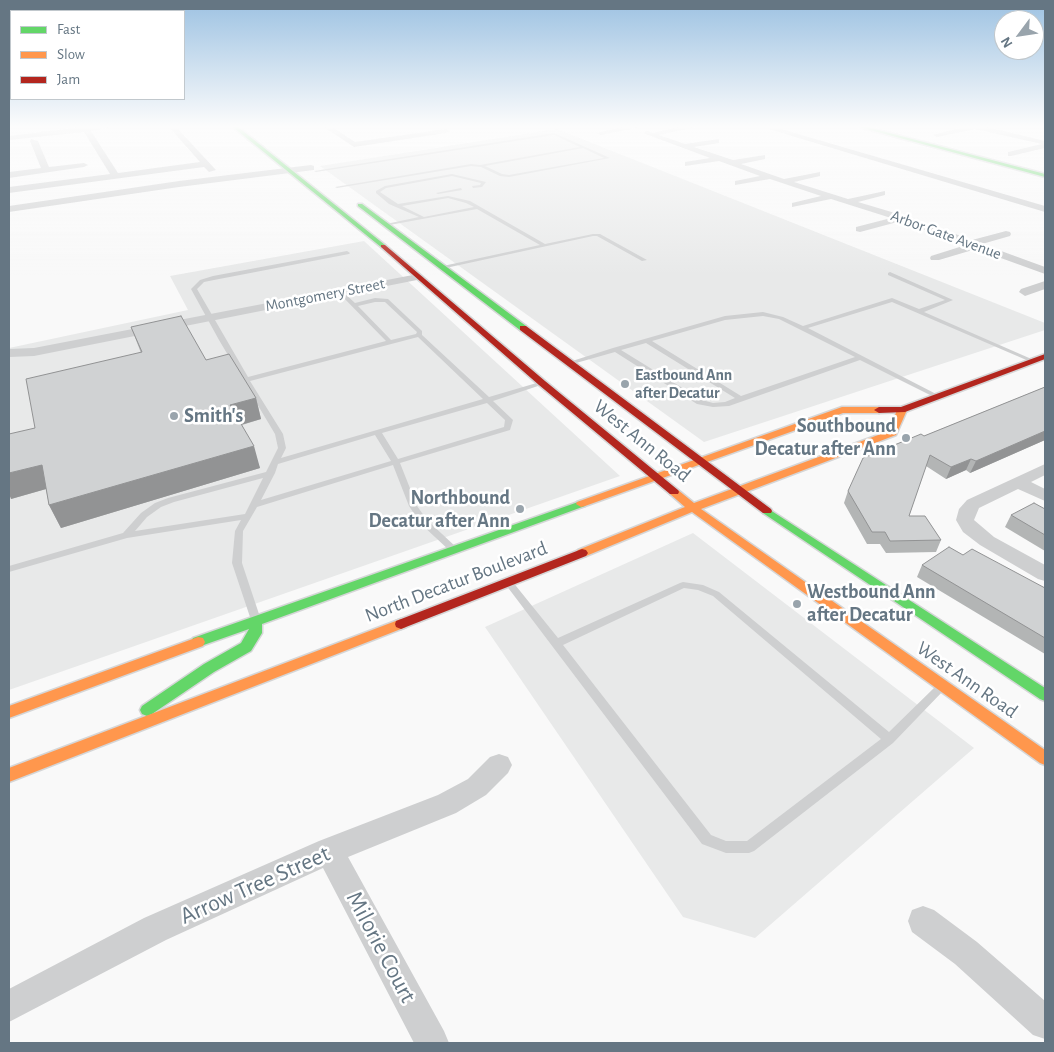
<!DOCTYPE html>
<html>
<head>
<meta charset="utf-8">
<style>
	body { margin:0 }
	#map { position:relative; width:1054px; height:1052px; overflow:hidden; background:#f9f9f9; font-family:"Alegreya Sans",sans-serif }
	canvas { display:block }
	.frame { position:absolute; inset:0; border:10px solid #657683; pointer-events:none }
	.legend { position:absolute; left:10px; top:10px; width:175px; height:90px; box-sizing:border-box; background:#fff; border:1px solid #c1c8cd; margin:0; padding:6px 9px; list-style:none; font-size:15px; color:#657683 }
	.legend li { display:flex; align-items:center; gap:10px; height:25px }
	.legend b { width:25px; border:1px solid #c1c8cd }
	.north { position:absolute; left:994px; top:10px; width:50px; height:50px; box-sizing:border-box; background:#fff; border:1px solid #c1c8cd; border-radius:50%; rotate:239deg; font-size:14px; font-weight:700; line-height:20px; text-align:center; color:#657683 }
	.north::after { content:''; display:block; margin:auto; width:18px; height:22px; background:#99a4ac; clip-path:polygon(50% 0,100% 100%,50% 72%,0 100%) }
</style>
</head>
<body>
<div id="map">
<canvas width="1054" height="1052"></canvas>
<div class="frame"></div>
<ul class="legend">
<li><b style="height:6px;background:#63d668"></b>Fast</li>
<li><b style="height:6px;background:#ff974d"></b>Slow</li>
<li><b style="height:6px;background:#b3261e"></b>Jam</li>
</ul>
<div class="north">N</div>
</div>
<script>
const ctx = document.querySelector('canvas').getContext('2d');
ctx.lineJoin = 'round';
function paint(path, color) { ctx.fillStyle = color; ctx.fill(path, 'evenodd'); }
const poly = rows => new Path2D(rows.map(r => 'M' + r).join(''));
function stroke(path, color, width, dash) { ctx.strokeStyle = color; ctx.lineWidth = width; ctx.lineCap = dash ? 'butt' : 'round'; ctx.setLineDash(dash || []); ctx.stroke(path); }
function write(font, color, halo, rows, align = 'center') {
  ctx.font = font + ' "Alegreya Sans",sans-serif'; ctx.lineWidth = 5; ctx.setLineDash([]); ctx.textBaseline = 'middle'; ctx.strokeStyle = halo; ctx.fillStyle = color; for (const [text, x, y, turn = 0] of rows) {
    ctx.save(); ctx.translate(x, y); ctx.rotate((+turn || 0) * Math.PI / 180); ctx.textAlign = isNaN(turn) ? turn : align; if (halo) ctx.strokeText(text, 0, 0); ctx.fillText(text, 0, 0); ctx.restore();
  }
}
paint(poly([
	[557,129,1045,323,1045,330,704,442,320,166],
	[364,241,620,476,9,690,9,348,188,310,170,276],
	[693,533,974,748,755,938,683,917,485,627]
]), '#e8e9e9');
const fast = poly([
	[233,127,238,127,385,245,385,247,381,247,233,127],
	[859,127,867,127,1045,174,1045,177,859,127],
	[358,204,362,204,526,326,526,330,520,330,358,206,358,204],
	[581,501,586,504,585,506,262,624,262,633,251,651,214,672,152,714,147,716,142,714,140,710,142,706,204,664,241,643,249,629,198,647,193,646,191,642,193,638,581,501],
	[767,508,1045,688,1045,701,1040,699,763,513,762,511,767,508]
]);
const slow = poly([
	[842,407,879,407,884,410,879,413,843,413,585,506,581,507,576,504,577,502,842,407],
	[902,407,907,410,896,435,701,509,1045,750,1045,765,1040,763,692,512,586,556,578,556,576,553,578,550,685,507,670,494,669,492,670,490,678,490,694,503,889,431,897,410,902,407],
	[401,619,406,621,407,624,406,627,9,782,9,768,401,619],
	[198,637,203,638,205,642,203,646,9,718,9,706,198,637]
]);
const jam = poly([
	[381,245,385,245,545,381,678,490,679,492,678,494,670,494,539,385,381,247,381,245],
	[520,326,526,326,771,509,772,511,771,513,763,513,520,330,520,326],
	[1045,354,1045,359,905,412,879,413,874,410,879,407,901,407,1045,354],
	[582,549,586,550,588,553,586,556,406,627,401,629,396,627,395,624,396,621,582,549]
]);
stroke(fast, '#d5d6d7', 3);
stroke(slow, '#d5d6d7', 3);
stroke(jam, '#d5d6d7', 3);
paint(poly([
	[554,133,610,158,509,177,500,176,481,167,471,166,337,188,335,187,471,164,480,165,580,147,554,135,316,172,314,171,554,133],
	[583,148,604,158,509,175,502,174,485,166,583,148],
	[452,174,486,182,482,187,473,188,472,186,480,185,481,183,452,176,386,188,380,192,398,204,448,196,470,201,545,244,593,234,600,234,647,260,642,261,597,236,593,236,441,269,440,268,443,266,540,245,477,209,384,226,384,224,386,224,419,217,389,204,376,193,376,191,385,186,452,174],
	[448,198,466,203,474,207,424,217,402,206,448,198],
	[461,188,462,190,438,194,436,193,461,188],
	[347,251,350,253,349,254,214,280,204,282,197,289,248,377,386,341,340,294,340,292,342,291,355,303,375,298,388,299,422,331,422,335,489,397,540,382,544,382,544,384,493,401,513,420,510,430,400,463,417,506,427,520,456,547,458,549,456,551,450,551,421,524,409,506,393,465,257,507,243,531,242,563,261,620,260,623,256,624,252,623,232,563,235,531,241,520,127,538,9,572,9,566,123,533,141,513,155,503,168,498,266,472,278,448,275,434,219,340,191,289,200,280,213,276,347,251],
	[375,302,385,302,417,332,416,334,391,340,358,306,375,302],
	[418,337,483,399,281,458,286,448,283,434,250,381,418,337],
	[487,403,505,420,504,427,398,459,382,433,487,403],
	[375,435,391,461,261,500,275,473,278,464,375,435],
	[263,478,245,514,135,531,147,517,161,507,174,502,263,478],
	[890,272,953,300,924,312,1036,361,1035,362,1031,362,892,302,808,328,940,396,940,398,936,398,860,360,729,406,713,407,697,404,615,352,569,365,566,363,613,348,725,316,763,312,783,317,803,326,892,298,919,309,945,300,888,275,888,273,890,272],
	[763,316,779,319,855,357,741,396,652,341,725,320,763,316],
	[646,343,735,398,725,402,713,403,702,400,621,350,646,343],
	[509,580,512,581,558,638,680,583,683,582,703,585,719,592,889,732,935,687,939,686,943,687,944,690,893,743,754,851,749,853,726,853,702,844,506,585,504,583,506,581,509,580],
	[684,588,698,590,713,596,881,739,747,841,726,841,711,835,563,645,684,588]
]), '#cecfd0');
paint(poly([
	[82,127,112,127,91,131,118,173,200,162,169,127,176,127,216,170,209,172,204,167,9,193,9,187,110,174,84,132,9,140,9,136,82,127],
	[324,127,332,127,355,142,446,129,450,131,446,133,354,147,324,127],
	[622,127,640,127,601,135,597,133,622,127],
	[678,127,695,127,659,135,685,144,719,139,719,143,694,147,733,160,765,155,765,159,741,164,784,179,820,172,820,176,794,182,848,199,885,191,885,195,858,202,905,216,972,240,1006,231,1010,232,1011,234,1010,236,982,244,1045,267,1045,274,976,249,939,260,931,260,930,258,931,256,966,245,901,221,860,232,856,231,856,227,891,218,831,199,792,207,792,203,821,196,770,179,735,185,735,181,760,176,719,161,685,166,685,162,710,158,643,133,647,131,653,133,678,127],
	[762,127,774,127,1045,206,1045,212,762,127],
	[963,127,987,127,1045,141,1045,148,1011,156,1008,156,1008,152,1042,144,975,129,937,137,933,135,963,127],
	[31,139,38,141,49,167,84,163,88,165,84,167,9,178,9,172,41,168,30,141,31,139],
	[311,165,314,166,314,170,179,187,9,212,9,206,179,181,311,165],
	[418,274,424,277,422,279,34,356,9,357,9,349,34,348,418,274],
	[1045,281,1045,289,1025,296,1019,292,1021,289,1045,281],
	[1045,464,1045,475,1031,482,1045,489,1045,501,1018,489,979,508,974,520,994,537,1045,565,1045,581,1038,579,980,545,963,532,956,520,959,509,967,500,1045,464],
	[499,754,508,757,512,765,508,773,486,795,456,813,348,857,444,1031,449,1043,414,1043,323,868,166,940,9,1022,9,989,144,918,319,841,438,795,468,779,490,757,499,754],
	[923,906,934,910,977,942,1045,1001,1045,1039,1033,1035,955,964,912,932,908,921,912,910,923,906]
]), '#cecfd0');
paint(fast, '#63d668');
paint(slow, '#ff974d');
paint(jam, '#b3261e');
paint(poly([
	[131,327,206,360,256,398,261,419,242,425,260,468,61,528,49,505,46,489,11,499,35,428,141,353],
	[1045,387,1045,440,970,473,966,470,946,479,926,466,909,516,941,540,936,552,886,553,880,544,867,544,844,503,848,491,924,436],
	[1045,509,1045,551,1005,527,1011,515],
	[963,555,1045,588,1045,654,917,577,922,565]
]), '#b3b5b5');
paint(poly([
	[256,398,261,419,237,426,230,405],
	[1045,431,1045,440,970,473,976,461],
	[254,446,260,468,61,528,49,505],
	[971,459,966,470,946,479,951,467],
	[42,465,53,487,11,499,9,494,9,473]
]), '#929394');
const building = poly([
	[181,316,206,360,229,354,256,398,230,405,254,446,49,505,42,465,9,473,9,434,35,428,26,379,142,352,131,327,181,316],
	[1045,387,1045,431,976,461,971,459,951,467,930,455,909,516,925,516,941,540,890,541,885,532,872,532,848,491,863,458,921,434,924,436,1045,387],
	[1034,503,1045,509,1045,535,1011,515,1034,503],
	[949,547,963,555,972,549,1045,588,1045,638,922,565,949,547]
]);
paint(building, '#d0d2d3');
stroke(building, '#929394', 1);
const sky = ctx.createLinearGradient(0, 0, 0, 275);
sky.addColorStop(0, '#9dc2e2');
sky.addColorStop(0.46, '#fcfcfc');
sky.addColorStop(1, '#fcfcfc00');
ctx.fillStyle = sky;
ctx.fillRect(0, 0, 1054, 275);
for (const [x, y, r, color] of [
	[625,384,5,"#99a4ac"],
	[174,416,5,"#99a4ac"],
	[906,438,5,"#99a4ac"],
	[520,509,5,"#99a4ac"],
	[797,604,5,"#99a4ac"]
]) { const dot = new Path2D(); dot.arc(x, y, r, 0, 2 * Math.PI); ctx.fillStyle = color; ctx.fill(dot); stroke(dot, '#fff', 2); }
write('16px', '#657683', '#fff', [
	["Arbor Gate Avenue",946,235,20],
	["Montgomery Street",325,295,-11]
]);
write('bold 16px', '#657683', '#fff', [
	["Eastbound Ann",635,375],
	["after Decatur",635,393]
], 'left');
write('bold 20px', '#657683', '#fff', [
	["Smith's",184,416],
	["Southbound",896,426,"right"],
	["Decatur after Ann",896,449,"right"],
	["Northbound",510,498,"right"],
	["Decatur after Ann",510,521,"right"],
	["Westbound Ann",807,592],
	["after Decatur",807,615]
], 'left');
write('20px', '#657683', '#fff', [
	["West Ann Road",642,441,39],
	["North Decatur Boulevard",456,582,-21],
	["West Ann Road",967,680,35]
]);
write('24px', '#657683', '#fff', [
	["Arrow Tree Street",255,885,-24],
	["Milorie Court",381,947,62]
]);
</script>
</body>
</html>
